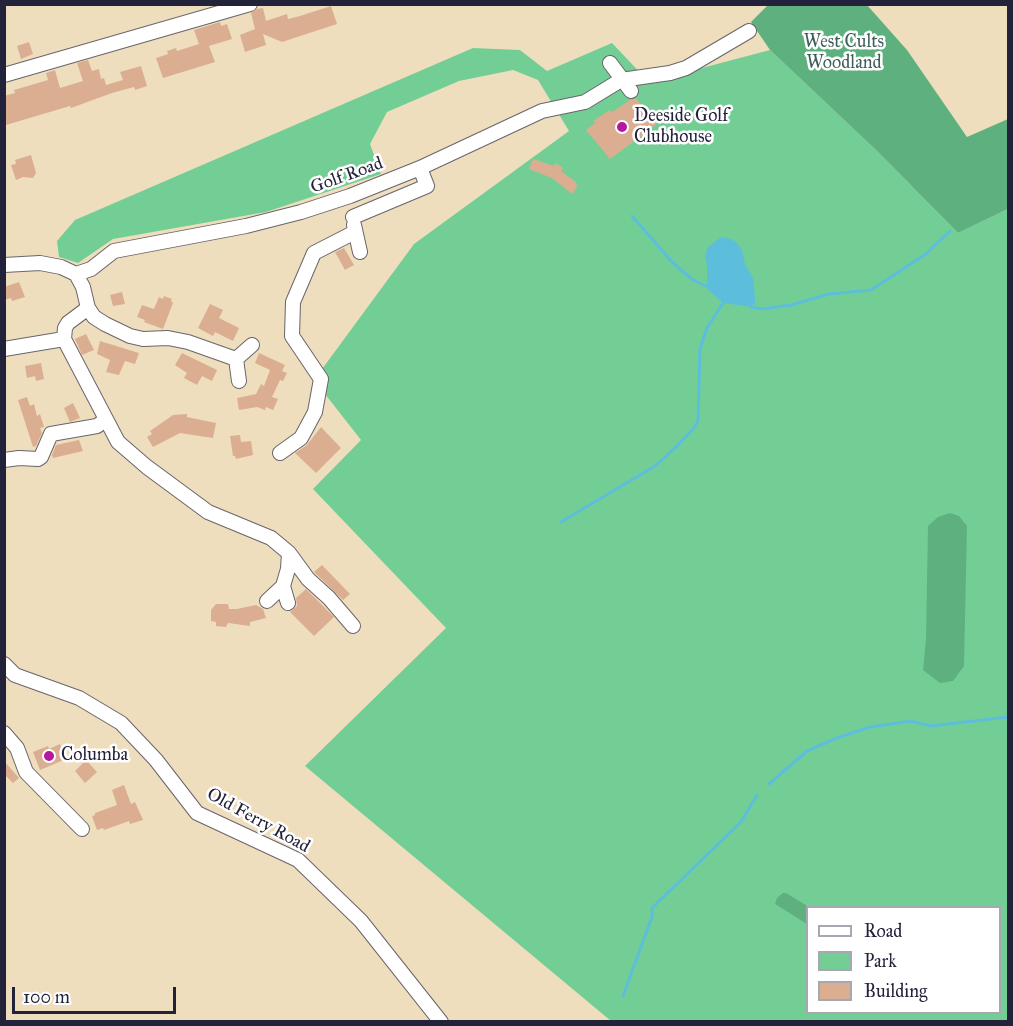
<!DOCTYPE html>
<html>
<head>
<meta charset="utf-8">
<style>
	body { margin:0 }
	#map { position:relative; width:1013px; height:1026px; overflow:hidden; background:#eedebe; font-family:"IM FELL Great Primer",serif }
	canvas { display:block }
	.frame { position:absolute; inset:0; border:6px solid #22223b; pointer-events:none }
	.legend { position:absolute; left:806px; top:906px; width:195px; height:108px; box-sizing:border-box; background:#fff; border:2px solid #a7a7b1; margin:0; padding:8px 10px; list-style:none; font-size:18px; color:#22223b }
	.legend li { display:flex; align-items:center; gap:12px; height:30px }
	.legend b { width:30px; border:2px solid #a7a7b1 }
	.scale { position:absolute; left:12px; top:987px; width:164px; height:27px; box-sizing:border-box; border:3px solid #22223b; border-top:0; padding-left:8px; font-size:18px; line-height:21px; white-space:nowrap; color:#22223b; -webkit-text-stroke:4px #fff; paint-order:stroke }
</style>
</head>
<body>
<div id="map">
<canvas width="1013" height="1026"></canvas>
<div class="frame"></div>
<ul class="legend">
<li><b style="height:8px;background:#fff"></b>Road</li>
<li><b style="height:16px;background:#73ce95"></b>Park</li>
<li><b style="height:16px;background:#dbae92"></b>Building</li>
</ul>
<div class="scale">100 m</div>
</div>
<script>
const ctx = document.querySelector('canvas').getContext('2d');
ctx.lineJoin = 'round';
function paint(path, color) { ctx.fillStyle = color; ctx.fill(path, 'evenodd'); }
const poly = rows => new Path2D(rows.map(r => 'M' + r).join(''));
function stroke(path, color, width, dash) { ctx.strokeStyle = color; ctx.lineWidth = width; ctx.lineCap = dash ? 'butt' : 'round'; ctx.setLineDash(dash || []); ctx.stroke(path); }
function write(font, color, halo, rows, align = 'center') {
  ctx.font = font + ' "IM FELL Great Primer",serif'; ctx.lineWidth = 5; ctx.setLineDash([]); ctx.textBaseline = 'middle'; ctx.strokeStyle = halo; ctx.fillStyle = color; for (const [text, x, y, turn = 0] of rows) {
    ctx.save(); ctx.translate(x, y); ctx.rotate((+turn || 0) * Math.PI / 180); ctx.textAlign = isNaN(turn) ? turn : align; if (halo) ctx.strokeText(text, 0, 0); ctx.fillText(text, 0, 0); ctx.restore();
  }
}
paint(poly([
	[612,43,649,82,770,50,878,152,958,233,1008,209,1008,1021,611,1021,305,766,446,628,313,489,361,440,314,380,414,244,569,131,538,80,513,70,459,81,387,112,370,144,381,174,266,212,113,239,78,263,59,257,57,241,75,220,473,48,520,50,547,71],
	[808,908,1000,908,1000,1012,808,1012]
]), '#73ce95');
paint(poly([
	[768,5,867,5,907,50,967,137,1008,119,1008,209,958,233,878,152,770,50,751,22],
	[950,513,959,516,967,526,964,666,953,681,940,683,923,670,926,639,928,526,938,517],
	[783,893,786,893,809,907,808,908,807,924,775,904,777,898]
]), '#5eb17e');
paint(poly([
	[725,237,735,241,742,250,745,264,753,278,755,297,755,303,751,307,723,303,707,289,707,265,705,259,707,248,720,238]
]), '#5dbedc');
stroke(poly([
	[632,216,672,262,693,280,706,286],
	[751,307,762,309,791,305,829,294,871,290,926,254,950,231],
	[561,522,655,466,674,449,694,428,698,421,700,349,707,328,723,303],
	[769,784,807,751,837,738,870,727,911,721,931,726,1008,717],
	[623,996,652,917,652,908,741,822,757,795]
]), '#5dbedc', 3);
paint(poly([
	[331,6,337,24,282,42,263,34,266,45,245,52,240,35,255,29,251,13,257,9,263,8,266,21,287,14,288,19,300,16],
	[220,22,221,26,227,24,232,39,209,46,215,62,163,78,156,58,168,54,167,51,176,48,177,51,199,44,194,30],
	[29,42,33,54,21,59,17,46],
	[88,60,92,71,99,69,101,79,104,78,106,85,123,80,120,72,141,66,147,86,135,90,134,87,112,93,71,108,70,106,6,125,4,96,15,93,14,90,48,80,46,73,55,70,60,88,83,81,77,63],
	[636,98,657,124,610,159,586,130,595,123,593,121,610,110,612,112,630,100],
	[31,155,36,173,33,178,23,177,16,180,11,165,16,164,15,160],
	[533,159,554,166,556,163,563,168,561,171,576,182,577,187,572,194,552,178,529,169],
	[344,248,354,265,345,270,335,252],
	[19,282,25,297,12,301,11,298,4,300,4,287],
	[122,292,125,304,113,306,110,295],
	[164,296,172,299,171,301,173,303,163,329,144,322,145,320,137,317,142,305,154,309,159,297,163,299],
	[210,304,223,310,219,318,239,328,233,341,215,332,213,336,198,328],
	[86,334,94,350,82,355,75,339],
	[100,341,139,353,135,364,125,361,119,375,106,372,110,360,97,354],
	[182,353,217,370,212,381,202,376,197,385,184,378,187,373,175,365],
	[259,353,285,365,282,371,287,373,283,381,280,380,272,397,278,399,273,410,266,407,265,410,257,407,239,410,237,398,256,394,261,384,264,386,270,370,255,363],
	[41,363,44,379,36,381,35,376,27,378,25,366],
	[27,397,30,406,34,404,37,416,40,414,44,427,40,428,42,433,36,446,33,447,18,400],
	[73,403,80,418,70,422,64,408],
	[187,414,187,417,216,423,213,438,180,433,153,447,147,437,152,434,150,431,173,415],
	[321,427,341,448,316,473,295,453,307,445],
	[240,435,241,442,251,441,253,455,236,459,235,456,233,456,230,436],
	[79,440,83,451,53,458,52,455,56,445],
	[322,565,350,594,343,600,314,572],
	[306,589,334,617,314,636,290,612,297,606,296,598],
	[216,604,228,604,229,609,237,609,256,605,263,609,266,618,250,622,250,626,228,623,226,627,216,626,216,622,211,621,211,610],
	[60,744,66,759,40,770,33,752,48,746,49,749],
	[86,760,97,772,85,783,75,771],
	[4,761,19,778,13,783,4,774],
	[124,785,131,804,135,802,143,820,130,824,129,821,104,830,103,828,97,830,92,816,95,815,95,813,117,805,112,790]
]), '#dbae92');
const minor = poly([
	[610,63,631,91],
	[4,75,250,4],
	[353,217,427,186,420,168],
	[354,225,360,252],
	[4,265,40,263,61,267,76,274,83,287,88,308,94,317,105,324,130,336,143,339,168,338,188,342,236,359],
	[76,274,91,269,114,251,246,226,301,212,350,196,420,168,542,111,585,102,621,80,670,73,686,68,749,31],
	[88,308,68,323,65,328,64,339,118,442,147,467,208,512,271,538,289,553,308,579,329,598,353,626],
	[4,349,64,339],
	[239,381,236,359,252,345],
	[280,453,301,438,315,412,321,379,292,336,293,302,314,253,355,232],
	[4,460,19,458,38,459,41,457,51,434,97,426,105,420],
	[283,586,288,603],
	[267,601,283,586,288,569,289,553],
	[4,664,15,675,79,698,121,723,156,760,197,813,298,860,361,921,441,1022],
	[4,733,17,748,26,772,82,829]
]);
stroke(minor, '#696469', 16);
stroke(minor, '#fff', 14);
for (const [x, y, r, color] of [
	[622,127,6,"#b5179e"],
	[49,756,6,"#b5179e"]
]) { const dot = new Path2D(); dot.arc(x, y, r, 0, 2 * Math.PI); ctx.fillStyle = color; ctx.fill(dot); stroke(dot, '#fff', 2); }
write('18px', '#3e5e5a', '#fff', [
	["West Cults",844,43],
	["Woodland",844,64]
]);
write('18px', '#22223b', '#fff', [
	["Deeside Golf",634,117],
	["Clubhouse",634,138],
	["Columba",61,756]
], 'left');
write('18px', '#22223b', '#fff', [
	["Golf Road",347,176,-20],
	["Old Ferry Road",258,821,29]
]);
</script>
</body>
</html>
